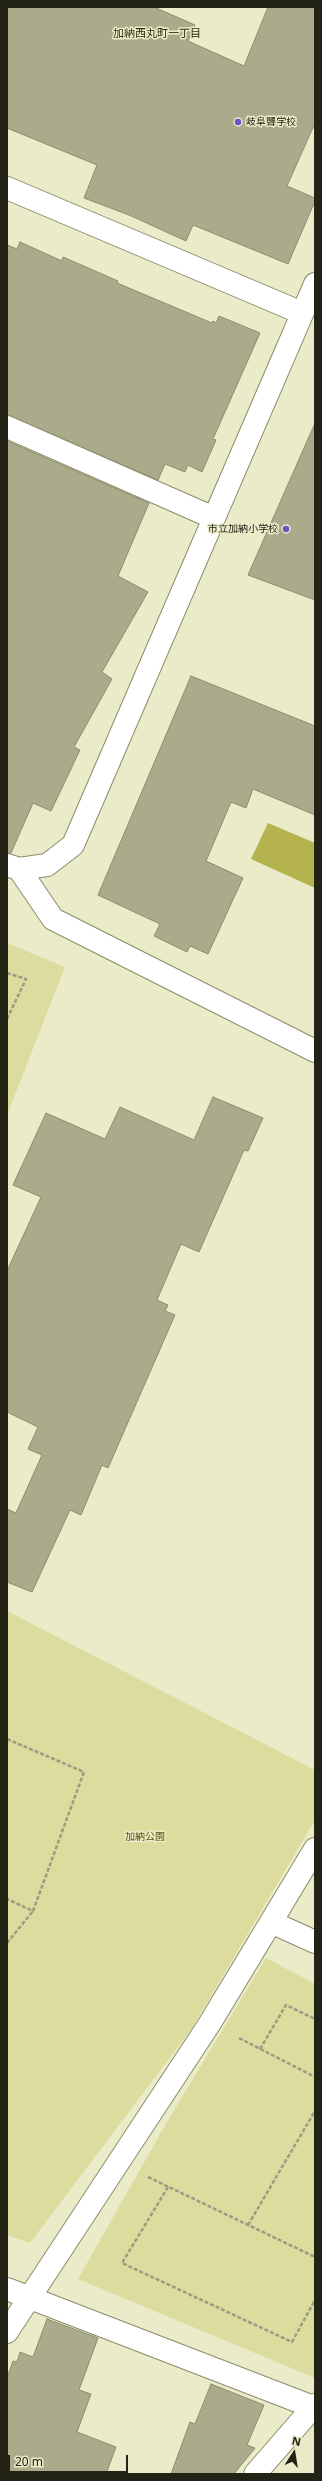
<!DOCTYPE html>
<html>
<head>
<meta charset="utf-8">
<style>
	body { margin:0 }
	#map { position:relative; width:322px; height:2481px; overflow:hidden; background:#eaebc8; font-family:"Noto Sans",sans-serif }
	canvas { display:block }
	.frame { position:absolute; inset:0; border:8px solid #222215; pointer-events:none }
	.north { position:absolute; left:274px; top:2433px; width:40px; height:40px; -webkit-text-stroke:3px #eaebc8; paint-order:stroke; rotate:12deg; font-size:11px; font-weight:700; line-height:16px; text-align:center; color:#222215 }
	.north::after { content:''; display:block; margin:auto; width:14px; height:18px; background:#222215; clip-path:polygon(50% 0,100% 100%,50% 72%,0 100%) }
	.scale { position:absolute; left:8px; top:2455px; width:120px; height:18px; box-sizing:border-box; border:2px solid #222215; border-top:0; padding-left:5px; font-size:12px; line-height:14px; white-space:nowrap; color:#222215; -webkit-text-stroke:3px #eaebc8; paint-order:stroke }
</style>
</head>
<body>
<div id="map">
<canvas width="322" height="2481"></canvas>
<div class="frame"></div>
<div class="north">N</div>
<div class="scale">20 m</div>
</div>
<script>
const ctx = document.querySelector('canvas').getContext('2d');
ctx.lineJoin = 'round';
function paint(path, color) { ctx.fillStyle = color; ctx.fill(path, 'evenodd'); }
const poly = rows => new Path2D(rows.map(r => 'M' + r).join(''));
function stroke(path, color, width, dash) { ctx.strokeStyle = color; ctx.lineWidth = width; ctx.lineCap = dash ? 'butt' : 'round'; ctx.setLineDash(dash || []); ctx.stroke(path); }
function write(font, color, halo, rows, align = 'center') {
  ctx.font = font + ' "Noto Sans","Noto Sans JP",sans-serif'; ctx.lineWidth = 3; ctx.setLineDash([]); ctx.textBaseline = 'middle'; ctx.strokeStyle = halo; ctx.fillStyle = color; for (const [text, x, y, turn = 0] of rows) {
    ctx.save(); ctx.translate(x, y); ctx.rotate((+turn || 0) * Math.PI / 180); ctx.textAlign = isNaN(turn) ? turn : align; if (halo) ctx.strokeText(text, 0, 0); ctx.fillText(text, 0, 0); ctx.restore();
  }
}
paint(poly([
	[7,943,65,967,7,1115],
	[7,1611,315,1770,315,1820,192,2028,30,2243,7,2235],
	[266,1958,315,1984,315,2378,78,2279,167,2122]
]), '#dcdc9e');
paint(poly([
	[268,823,315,843,315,888,251,859]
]), '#b5b34e');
const building = poly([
	[7,7,154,7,195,25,188,41,244,66,268,7,315,7,315,123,287,186,315,198,315,201,288,264,193,225,186,241,129,215,84,198,97,165,7,128,7,7],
	[20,242,62,261,63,257,118,281,117,283,212,323,213,321,216,323,219,316,260,333,213,439,216,440,202,472,188,465,185,472,165,464,158,480,7,415,7,245,17,249,20,242],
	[315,423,315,600,248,575,315,423],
	[7,441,149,503,118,576,148,592,102,672,112,679,74,747,80,750,51,811,33,803,11,853,7,853,7,441],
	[191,676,315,726,315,815,253,789,246,808,231,802,206,861,243,878,208,954,190,946,187,952,154,936,160,924,98,895,191,676],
	[213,1097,263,1118,248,1151,244,1150,199,1252,181,1244,157,1300,168,1305,165,1311,175,1315,108,1468,102,1465,81,1515,70,1510,32,1592,7,1582,7,1509,16,1513,42,1455,28,1449,38,1427,7,1412,7,1271,41,1197,13,1185,46,1113,105,1139,120,1107,194,1140,213,1097],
	[47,2319,98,2338,79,2390,91,2394,77,2432,116,2447,106,2474,7,2474,7,2378,13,2361,17,2362,20,2352,33,2357,47,2319],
	[211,2384,264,2405,247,2445,255,2448,234,2474,171,2474,190,2422,195,2424,211,2384]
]);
paint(building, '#aaab8a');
stroke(building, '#8c8d6d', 1);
const minor = poly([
	[7,188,302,313],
	[7,427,214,518],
	[7,865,19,869,47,865,73,845,315,284],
	[19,869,53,919,315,1051],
	[271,1922,315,1942],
	[7,2289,313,2407],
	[7,2332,210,2023,315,1849],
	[255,2474,315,2405]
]);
stroke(minor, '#8c8c6c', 24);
stroke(poly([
	[7,973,26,979,7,1019],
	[7,1739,84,1772,33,1911,7,1899],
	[7,1943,33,1911],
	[239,2038,315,2077],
	[260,2049,286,2005,315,2019],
	[148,2177,315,2257],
	[168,2187,122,2263,292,2342,315,2300],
	[248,2225,315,2111]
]), '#9b9c82', 2.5, [4, 2]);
stroke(minor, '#fff', 22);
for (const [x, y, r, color] of [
	[238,122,4,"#6b52cc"],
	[286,529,4,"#6b52cc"]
]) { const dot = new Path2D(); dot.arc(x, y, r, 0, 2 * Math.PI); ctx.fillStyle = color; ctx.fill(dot); stroke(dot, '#eaebc8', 1.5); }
write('10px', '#222215', '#eaebc8', [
	["岐阜聾学校",246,122],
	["市立加納小学校",278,529,"right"]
], 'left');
write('10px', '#575505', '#eaebc8', [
	["加納公園",145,1837]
]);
write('11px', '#2f2e12', '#eaebc8', [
	["加納西丸町一丁目",157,34]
]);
</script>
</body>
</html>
